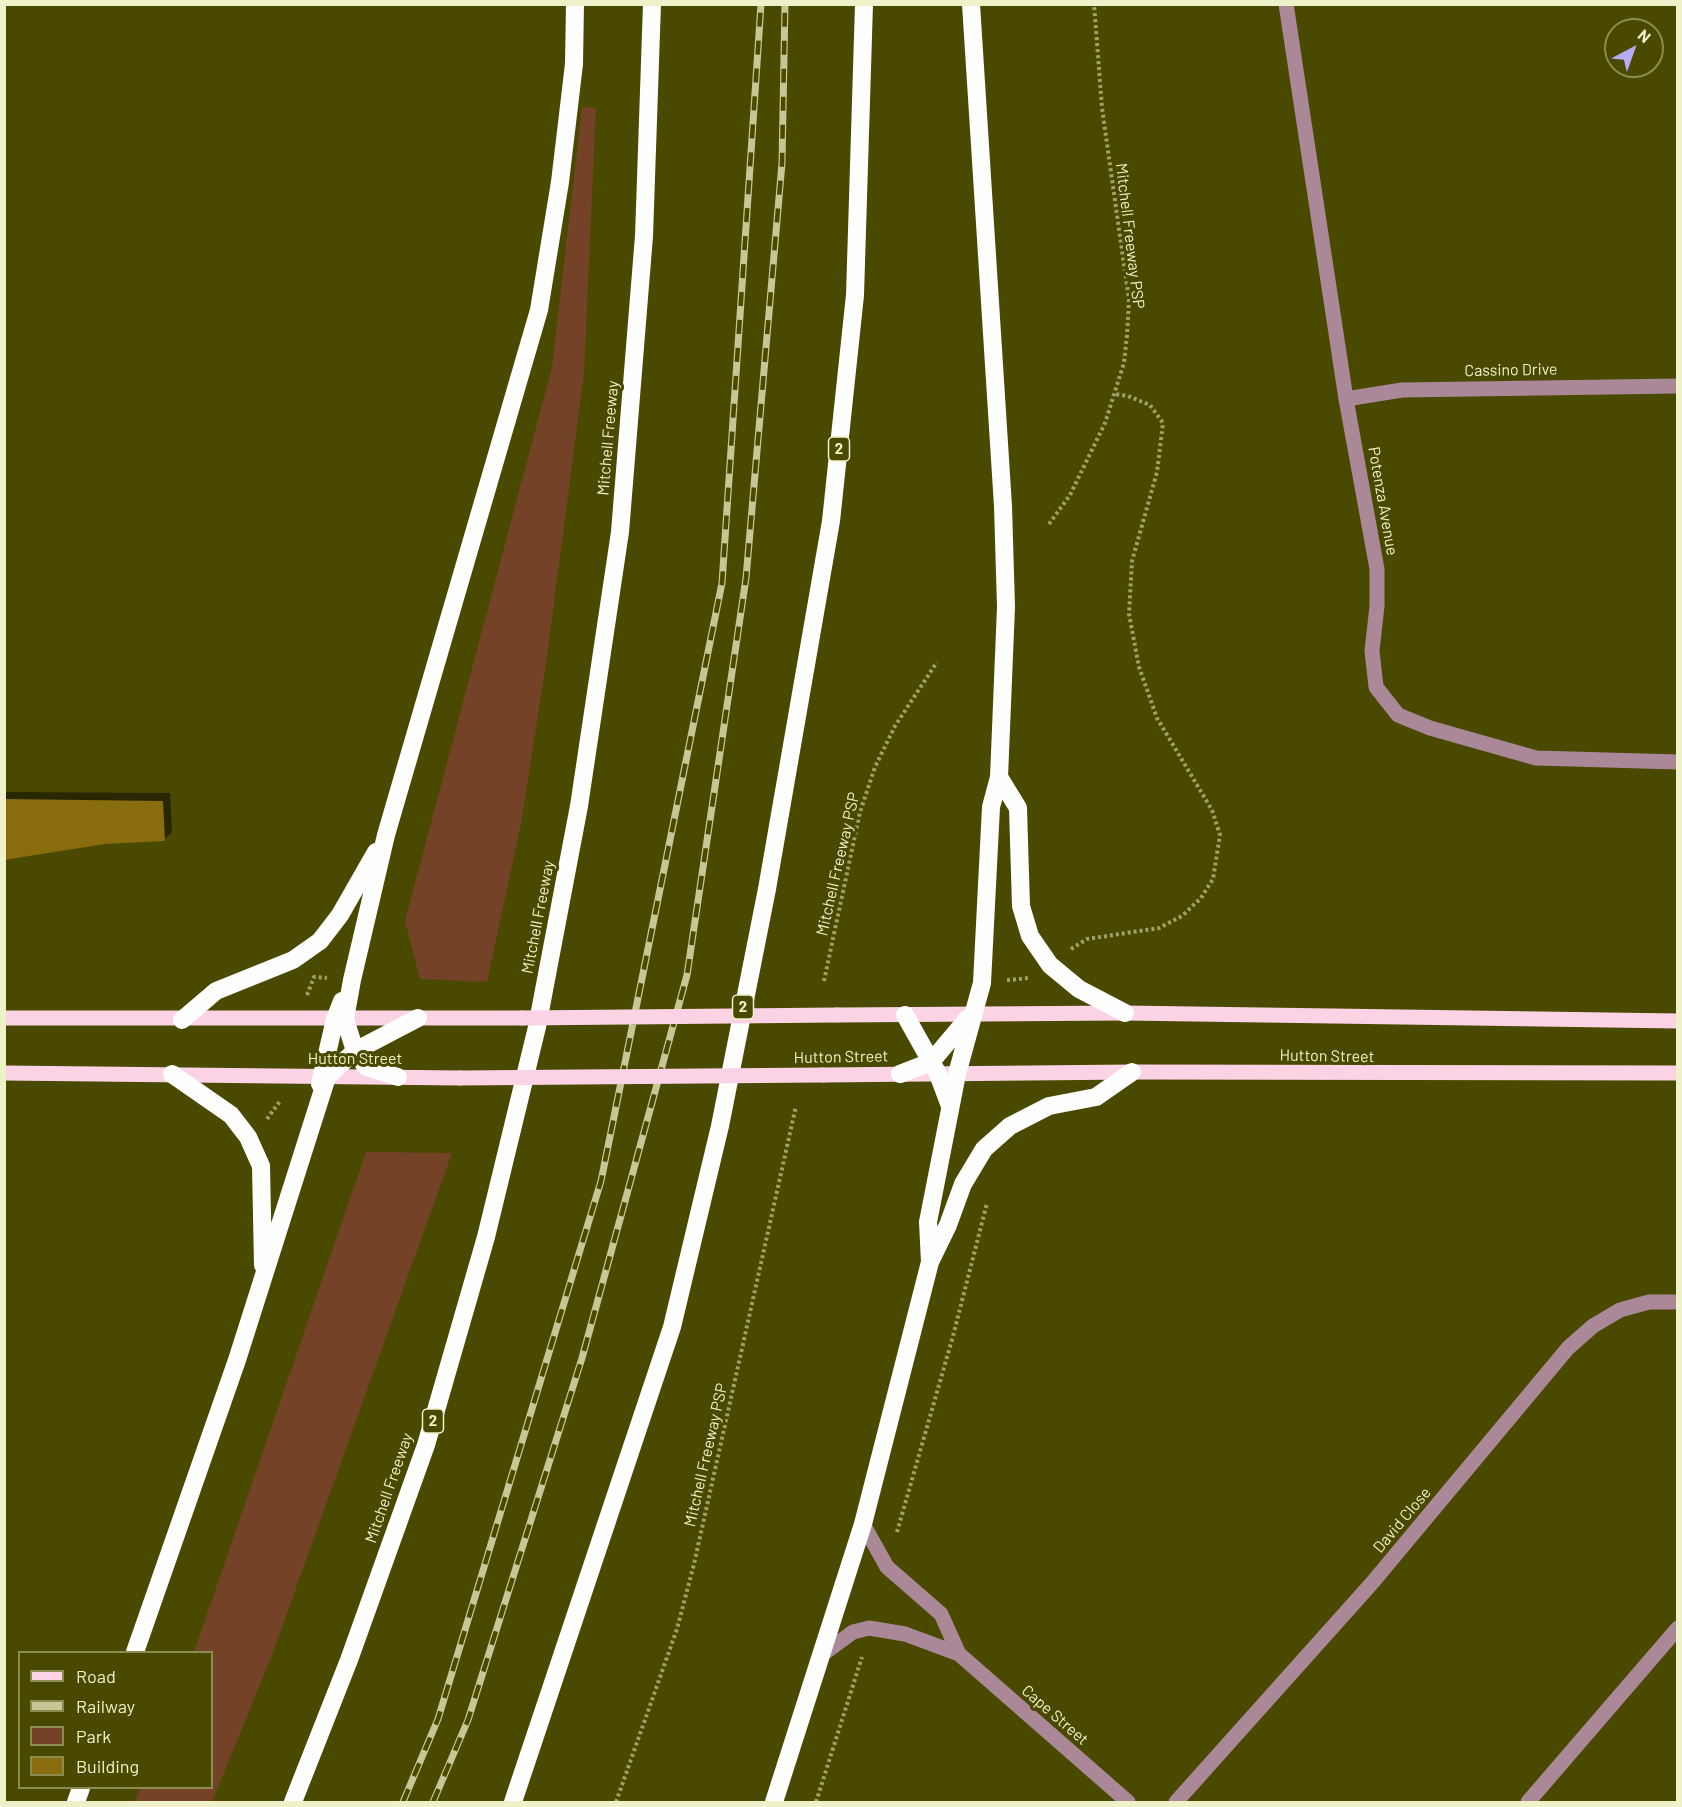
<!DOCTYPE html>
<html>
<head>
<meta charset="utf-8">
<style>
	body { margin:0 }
	#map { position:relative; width:1682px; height:1807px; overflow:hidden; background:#494900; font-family:Barlow,sans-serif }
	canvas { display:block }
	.frame { position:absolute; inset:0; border:6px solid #eff1c8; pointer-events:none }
	.legend { position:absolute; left:18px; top:1651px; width:195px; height:138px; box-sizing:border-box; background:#494900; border:2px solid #8b8c50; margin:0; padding:8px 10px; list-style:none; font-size:18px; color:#eff1c8 }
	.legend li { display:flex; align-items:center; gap:12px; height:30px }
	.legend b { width:30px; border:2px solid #8b8c50 }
	.north { position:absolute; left:1604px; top:18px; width:60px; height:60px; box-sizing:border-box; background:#494900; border:2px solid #8b8c50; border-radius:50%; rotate:41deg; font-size:16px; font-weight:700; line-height:24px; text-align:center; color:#eff1c8 }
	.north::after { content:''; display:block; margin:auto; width:21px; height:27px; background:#b6acf8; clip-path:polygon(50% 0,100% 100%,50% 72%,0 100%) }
</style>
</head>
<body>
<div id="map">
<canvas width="1682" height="1807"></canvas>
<div class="frame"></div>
<ul class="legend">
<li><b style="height:8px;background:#fcd3e5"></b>Road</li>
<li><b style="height:8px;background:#c6c796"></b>Railway</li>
<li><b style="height:16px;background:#744327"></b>Park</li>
<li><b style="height:16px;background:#896c0e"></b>Building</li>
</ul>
<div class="north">N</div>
</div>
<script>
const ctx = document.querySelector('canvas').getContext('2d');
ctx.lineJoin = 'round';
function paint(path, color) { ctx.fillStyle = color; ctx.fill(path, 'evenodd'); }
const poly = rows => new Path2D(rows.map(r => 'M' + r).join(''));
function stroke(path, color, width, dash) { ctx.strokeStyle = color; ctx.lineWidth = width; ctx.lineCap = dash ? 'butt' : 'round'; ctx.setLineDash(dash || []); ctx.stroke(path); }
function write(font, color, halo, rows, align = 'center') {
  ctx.font = font + ' Barlow,sans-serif'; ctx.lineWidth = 6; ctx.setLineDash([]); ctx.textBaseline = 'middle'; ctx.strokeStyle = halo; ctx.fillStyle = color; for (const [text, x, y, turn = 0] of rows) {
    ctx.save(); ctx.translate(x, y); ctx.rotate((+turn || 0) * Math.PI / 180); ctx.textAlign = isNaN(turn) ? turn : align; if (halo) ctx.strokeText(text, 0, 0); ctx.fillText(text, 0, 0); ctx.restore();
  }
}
paint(poly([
	[582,107,596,108,584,373,546,664,521,824,487,982,420,979,405,921,552,367],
	[366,1152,452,1153,272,1655,212,1802,135,1802,140,1788,212,1788,212,1652,194,1652]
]), '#744327');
paint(poly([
	[4,792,170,793,172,832,165,839,105,843,4,858]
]), '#0007');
paint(poly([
	[4,799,163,801,165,841,105,844,4,860]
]), '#896c0e');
stroke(poly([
	[1049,524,1070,495,1105,423,1124,363,1127,335,1129,300,1102,108,1094,4],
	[1071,949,1087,939,1159,928,1182,916,1201,898,1213,879,1220,835,1212,810,1157,718,1139,667,1129,614,1132,561,1157,472,1163,423,1150,405,1128,396,1114,394],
	[1007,980,1029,978],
	[824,981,860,812,875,767,895,726,937,662],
	[307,995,314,977,327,978],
	[267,1119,280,1101],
	[897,1532,953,1336,987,1203],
	[616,1802,677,1629,694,1564,796,1106],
	[816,1802,862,1657]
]), '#a0a169', 4, [3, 3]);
stroke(poly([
	[1286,4,1346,399,1377,569,1377,606,1372,651,1376,687,1398,715,1430,728,1536,758,1678,762],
	[1346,399,1402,390,1678,386],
	[863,1524,887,1567,941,1614,959,1654],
	[823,1654,853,1632,869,1628,905,1634,959,1654,1128,1802],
	[1176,1802,1372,1583,1568,1348,1593,1326,1620,1310,1649,1302,1678,1302],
	[1528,1802,1678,1628]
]), '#aa8898', 15);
stroke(poly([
	[837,1015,1125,1013,1678,1021],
	[4,1018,522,1018],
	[4,1073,460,1078],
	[823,1075,1132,1072,1678,1073]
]), '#fcd3e5', 15);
stroke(poly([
	[999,777,1018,808,1021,906,1030,936,1050,965,1079,989,1125,1013],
	[905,1015,938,1074,950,1106],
	[182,1020,216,991,293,960,320,941,340,915,376,852],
	[172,1074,231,1115,248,1137,261,1166,263,1265],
	[900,1074,931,1062,968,1018],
	[398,1077,366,1067,355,1051,345,1019,352,980,386,835,539,310,560,182,574,64,575,4],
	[320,1084,335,1019,342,1001],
	[930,1262,928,1222,957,1074,982,983,991,807,999,777,1006,607,1003,506,971,4],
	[135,1652,237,1360,327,1077,355,1051,418,1018],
	[76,1802,81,1788],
	[293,1802,349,1660,426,1445,486,1237,537,1027,579,806,620,532,644,236,652,4],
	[513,1802,672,1327,720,1126,767,889,831,521,855,295,864,4],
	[774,1802,863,1524,930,1262,948,1225,963,1184,984,1149,1010,1126,1049,1106,1096,1097,1132,1072]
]), '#fefefe', 18);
const rail = poly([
	[403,1802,438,1719,601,1181,722,583,761,4],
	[433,1802,468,1720,582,1358,687,975,746,578,782,163,785,4]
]);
stroke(rail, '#c6c796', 7);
stroke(rail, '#494900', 4.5, [14]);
stroke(poly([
	[522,1018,837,1015],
	[460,1078,823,1075]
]), '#fcd3e5', 15);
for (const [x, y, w] of [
	[839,449,21],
	[743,1007,21],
	[433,1421,21]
]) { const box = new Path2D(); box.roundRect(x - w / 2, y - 12, w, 24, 4.5); ctx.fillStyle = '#494900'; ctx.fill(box); stroke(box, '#eff1c8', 1.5); }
write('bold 15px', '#eff1c8', null, [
	["2",839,449],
	["2",743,1007],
	["2",433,1421]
]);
write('16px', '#eff1c8', '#494900', [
	["Mitchell Freeway PSP",1130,236,83],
	["Cassino Drive",1511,370,-1],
	["Mitchell Freeway",608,438,-85],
	["Potenza Avenue",1383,501,80],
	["Mitchell Freeway PSP",838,864,-77],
	["Mitchell Freeway",538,917,-79],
	["Hutton Street",1327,1056,1],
	["Hutton Street",841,1057,-1],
	["Hutton Street",355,1059],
	["Mitchell Freeway PSP",706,1455,-77],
	["Mitchell Freeway",389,1488,-71],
	["David Close",1402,1520,-50],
	["Cape Street",1055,1715,41]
]);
</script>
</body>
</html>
